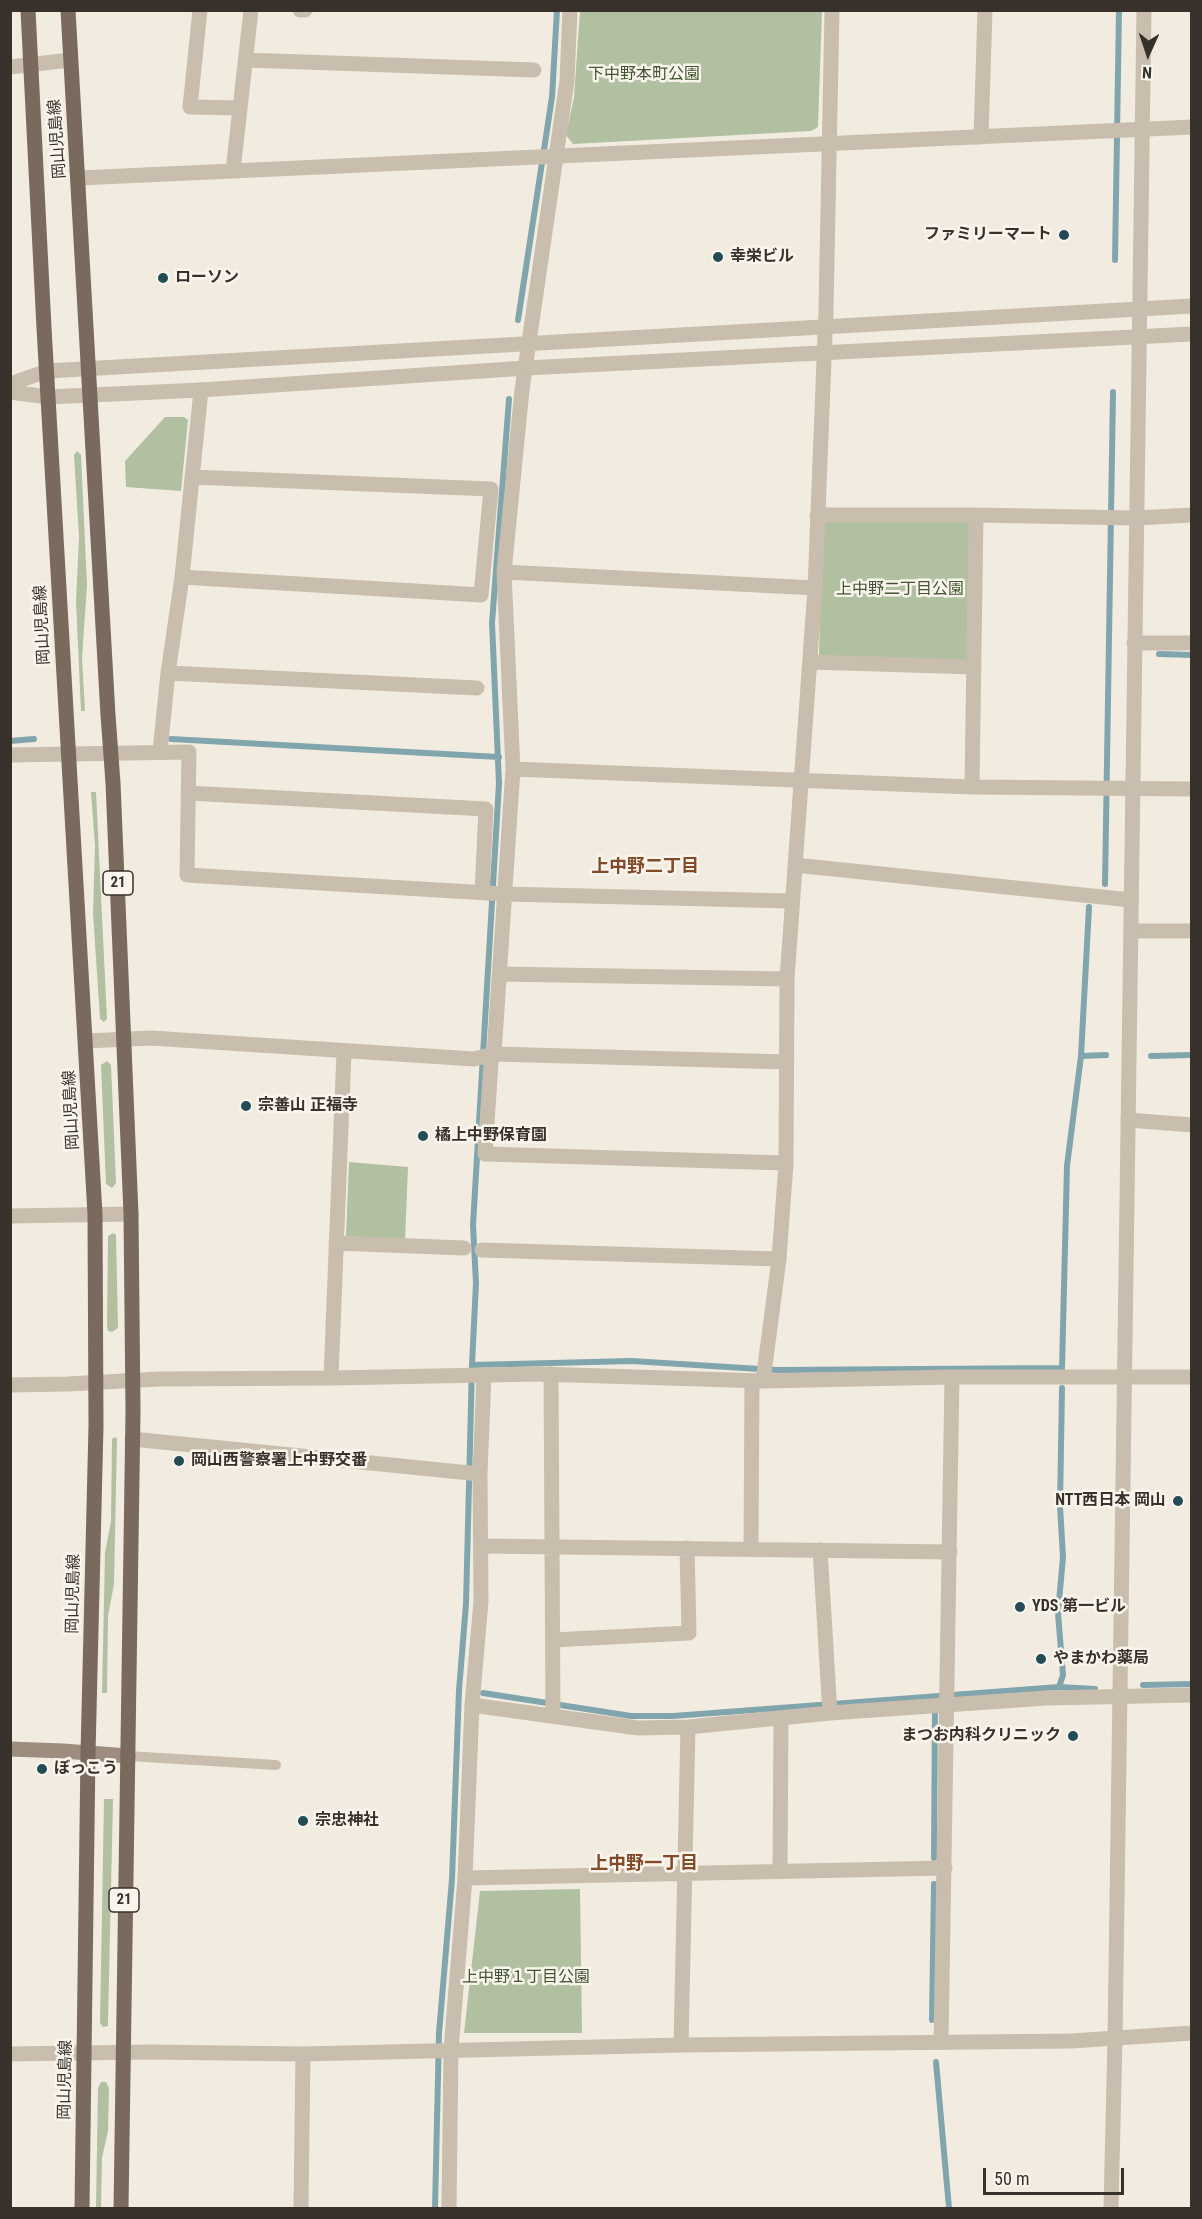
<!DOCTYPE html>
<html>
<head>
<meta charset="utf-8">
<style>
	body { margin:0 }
	#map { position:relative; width:1202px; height:2219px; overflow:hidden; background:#f2ece0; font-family:"Roboto Condensed",sans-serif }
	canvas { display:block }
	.frame { position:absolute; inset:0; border:12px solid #38312b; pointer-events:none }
	.north { position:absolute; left:1118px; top:24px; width:60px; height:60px; -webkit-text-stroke:4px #f9f5ed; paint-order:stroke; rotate:183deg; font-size:16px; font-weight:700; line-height:24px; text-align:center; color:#38312b }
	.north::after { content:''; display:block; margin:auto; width:21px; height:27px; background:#38312b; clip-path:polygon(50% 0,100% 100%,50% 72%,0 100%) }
	.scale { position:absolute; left:983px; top:2168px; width:141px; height:27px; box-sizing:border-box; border:3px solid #38312b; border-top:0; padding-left:8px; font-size:18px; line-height:21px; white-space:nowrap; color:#38312b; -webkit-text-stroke:4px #f9f5ed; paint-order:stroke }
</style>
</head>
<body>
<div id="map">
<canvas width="1202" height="2219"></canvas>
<div class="frame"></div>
<div class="north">N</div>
<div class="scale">50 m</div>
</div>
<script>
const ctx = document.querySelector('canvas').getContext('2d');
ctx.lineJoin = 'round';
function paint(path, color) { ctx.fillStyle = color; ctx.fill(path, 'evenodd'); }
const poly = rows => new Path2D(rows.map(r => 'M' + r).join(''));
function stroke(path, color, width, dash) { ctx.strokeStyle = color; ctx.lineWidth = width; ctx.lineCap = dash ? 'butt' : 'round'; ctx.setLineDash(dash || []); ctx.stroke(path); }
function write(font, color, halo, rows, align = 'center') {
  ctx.font = font + ' "Roboto Condensed","Noto Sans JP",sans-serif'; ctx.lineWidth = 5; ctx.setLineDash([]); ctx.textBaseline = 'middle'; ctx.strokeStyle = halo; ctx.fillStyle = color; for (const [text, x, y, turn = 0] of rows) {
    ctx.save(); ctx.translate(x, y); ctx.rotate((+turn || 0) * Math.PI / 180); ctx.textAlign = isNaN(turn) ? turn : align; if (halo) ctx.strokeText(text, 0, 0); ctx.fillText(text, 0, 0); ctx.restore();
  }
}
paint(poly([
	[580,11,822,11,818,127,811,131,573,144,566,135,574,97],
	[165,417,184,417,188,420,181,491,126,487,125,461],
	[77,451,81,455,87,585,82,658,85,711,81,711,76,601,79,537,74,455],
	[822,521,970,522,967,661,819,656],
	[91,792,96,792,107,1019,104,1022,100,1019,93,913,95,846],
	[107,1061,111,1065,116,1183,112,1188,106,1184,101,1065],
	[349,1162,408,1167,405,1242,346,1236],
	[113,1233,116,1235,118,1328,112,1332,108,1331,107,1326,108,1236],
	[115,1437,117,1439,114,1584,108,1616,107,1693,102,1693,105,1553,111,1521,112,1439],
	[104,1799,113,1799,108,2023,108,2026,103,2027,100,2023],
	[580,1889,582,2033,464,2033,480,1891],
	[101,2082,106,2082,109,2088,108,2131,102,2158,101,2208,96,2208,98,2088]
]), '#b1c0a1');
stroke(poly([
	[1115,260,1119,10],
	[518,320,552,97,557,10],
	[1159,654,1192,655],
	[171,739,499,757],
	[10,741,34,739],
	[1105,884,1113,392],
	[1081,1056,1089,907],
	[1151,1056,1192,1055],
	[472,1365,632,1361,776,1370,1062,1368,1067,1166,1081,1056,1106,1055],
	[1143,1685,1192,1684],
	[1059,1687,1063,1675,1058,1613,1063,1557,1060,1506,1062,1388],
	[483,1693,631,1716,673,1716,1059,1687,1095,1689],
	[934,1858,935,1706],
	[932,2020,934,1884],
	[936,2062,949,2208],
	[435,2208,439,2033,452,1879,459,1690,466,1604,472,1365,476,1283,473,1225,499,783,492,623,509,399]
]), '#81a5ad', 6);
stroke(poly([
	[128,1756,276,1765]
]), '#c9bead', 10);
stroke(poly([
	[200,10,190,107,240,108],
	[300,10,305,10],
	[570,10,567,81,522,390,504,572,513,769,494,1054,491,1063,485,1154,786,1163],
	[246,60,534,70],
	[10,67,70,60],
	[981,137,985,10],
	[233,171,251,10],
	[79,178,1192,127],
	[817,515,976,515,1136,518,1192,515],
	[504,572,815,588],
	[182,577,481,595,491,489,192,477],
	[1134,643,1192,643],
	[810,662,974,667],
	[168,673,477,688],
	[160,751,168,673,182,577,201,390],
	[10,755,189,752,187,875,505,894,791,901],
	[513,769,972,787,1192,789],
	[972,787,976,515],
	[188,793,486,809,482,892],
	[795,865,1131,900],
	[1131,931,1192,931],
	[500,974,787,979],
	[86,1041,151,1038,474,1059,494,1054,787,1062],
	[1128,1120,1192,1125],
	[10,1216,131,1214],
	[336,1243,464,1248],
	[482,1250,779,1259],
	[551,1374,553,1716],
	[331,1378,344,1052],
	[763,1381,779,1259,786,1163,787,979,815,588,826,310,832,10],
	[10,1385,68,1384,159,1379,331,1378,539,1374,763,1381,952,1377,1192,1377],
	[132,1439,480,1474],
	[482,1546,950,1552],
	[751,1549,752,1381],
	[820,1550,830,1713],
	[553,1640,689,1633,687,1548],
	[472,1705,638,1728,688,1727,830,1713,1047,1698,1192,1695],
	[780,1871,781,1718],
	[465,1878,945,1868],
	[941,2042,952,1377],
	[681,2045,688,1727],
	[10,2054,149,2052,303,2054,681,2045,1071,2041,1192,2033],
	[301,2208,303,2054],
	[449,2208,451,2050,465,1878,472,1705,481,1601,480,1474,484,1375]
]), '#c9bead', 15);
stroke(poly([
	[10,384,47,371,1192,306],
	[10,392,48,397,201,390,526,368,1192,334],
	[1111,2208,1115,2039,1144,10]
]), '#c9bead', 15);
stroke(poly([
	[10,1749,63,1751,128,1756]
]), '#9d8d7e', 15);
stroke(poly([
	[28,10,44,328,95,1214,96,1426,88,1753,82,2208],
	[68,10,108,715,113,783,131,1214,133,1411,121,2208]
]), '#796a5d', 15);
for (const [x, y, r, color] of [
	[1064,235,6,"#234c57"],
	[718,257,6,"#234c57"],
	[163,278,6,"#234c57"],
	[246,1106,6,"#234c57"],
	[423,1136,6,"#234c57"],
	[179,1461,6,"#234c57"],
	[1178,1501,6,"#234c57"],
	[1020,1607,6,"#234c57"],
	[1041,1659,6,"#234c57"],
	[1073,1736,6,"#234c57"],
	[42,1769,6,"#234c57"],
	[303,1821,6,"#234c57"]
]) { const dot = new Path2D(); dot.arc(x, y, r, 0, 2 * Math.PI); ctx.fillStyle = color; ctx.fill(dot); stroke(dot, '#f9f5ed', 2); }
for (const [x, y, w] of [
	[118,883,30],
	[124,1900,30]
]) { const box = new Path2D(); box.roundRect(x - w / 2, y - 12, w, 24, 4.5); ctx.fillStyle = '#f9f5ed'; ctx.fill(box); stroke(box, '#38312b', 1.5); }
write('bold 15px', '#38312b', null, [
	["21",118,883],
	["21",124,1900]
]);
write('16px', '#425530', '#f9f5ed', [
	["下中野本町公園",644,75],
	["上中野二丁目公園",900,590],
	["上中野１丁目公園",526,1978]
]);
write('16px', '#38312b', '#f9f5ed', [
	["岡山児島線",58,139,-94],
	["岡山児島線",43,625,-93],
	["岡山児島線",72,1110,-93],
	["岡山児島線",74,1594,-89],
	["岡山児島線",66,2080,-89]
]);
write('bold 16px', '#38312b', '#f9f5ed', [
	["ファミリーマート",1052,235,"right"],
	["幸栄ビル",730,257],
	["ローソン",175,278],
	["宗善山 正福寺",258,1106],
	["橘上中野保育園",435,1136],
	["岡山西警察署上中野交番",191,1461],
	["NTT西日本 岡山",1166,1501,"right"],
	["YDS 第一ビル",1032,1607],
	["やまかわ薬局",1053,1659],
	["まつお内科クリニック",1061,1736,"right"],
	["ぼっこう",54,1769],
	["宗忠神社",315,1821]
], 'left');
write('bold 18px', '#814b29', '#f9f5ed', [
	["上中野二丁目",645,867],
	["上中野一丁目",644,1864]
]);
</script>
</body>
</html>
